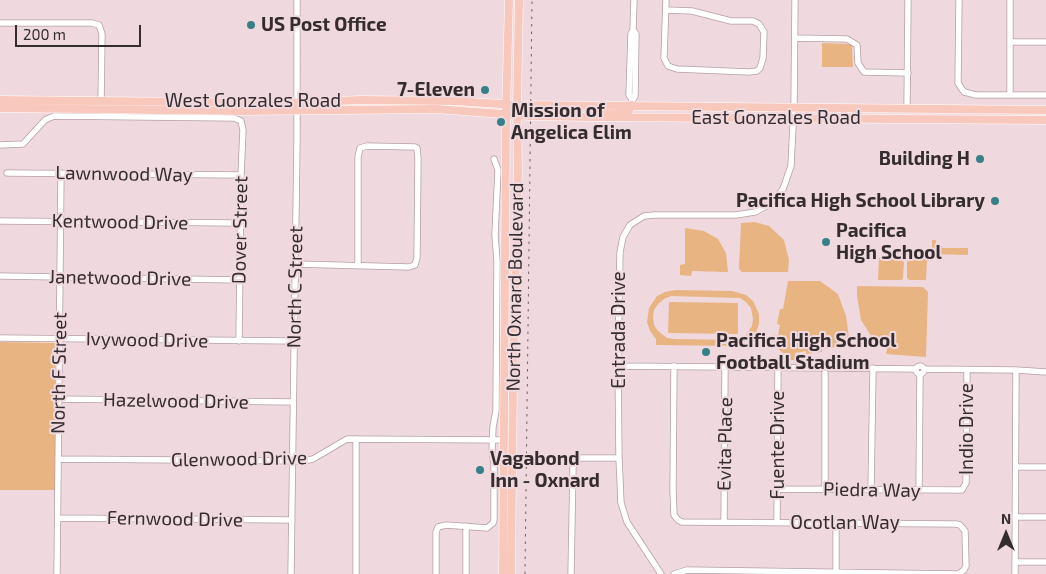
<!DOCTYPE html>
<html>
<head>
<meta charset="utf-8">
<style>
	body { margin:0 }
	#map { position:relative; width:1046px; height:574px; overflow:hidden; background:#efd9de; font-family:"Exo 2",sans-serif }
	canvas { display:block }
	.north { position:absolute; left:981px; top:509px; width:50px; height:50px; -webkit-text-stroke:4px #efd9de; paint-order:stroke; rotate:0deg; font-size:14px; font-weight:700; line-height:20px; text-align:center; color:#342c2e }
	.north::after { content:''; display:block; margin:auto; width:18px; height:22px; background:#342c2e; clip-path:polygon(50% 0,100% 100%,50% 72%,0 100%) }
	.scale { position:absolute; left:15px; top:25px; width:126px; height:22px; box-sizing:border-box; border:2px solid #342c2e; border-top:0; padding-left:6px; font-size:15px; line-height:18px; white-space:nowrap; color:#342c2e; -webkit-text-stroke:4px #efd9de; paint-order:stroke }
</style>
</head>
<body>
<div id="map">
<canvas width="1046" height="574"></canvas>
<div class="north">N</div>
<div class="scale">200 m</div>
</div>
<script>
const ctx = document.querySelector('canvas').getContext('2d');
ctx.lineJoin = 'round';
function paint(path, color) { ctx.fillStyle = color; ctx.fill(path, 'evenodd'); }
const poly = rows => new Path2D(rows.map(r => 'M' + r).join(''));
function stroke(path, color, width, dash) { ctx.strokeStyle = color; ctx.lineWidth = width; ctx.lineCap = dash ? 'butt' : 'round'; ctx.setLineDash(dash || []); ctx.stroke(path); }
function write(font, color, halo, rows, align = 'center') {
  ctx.font = font + ' "Exo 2",sans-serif'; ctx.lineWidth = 4; ctx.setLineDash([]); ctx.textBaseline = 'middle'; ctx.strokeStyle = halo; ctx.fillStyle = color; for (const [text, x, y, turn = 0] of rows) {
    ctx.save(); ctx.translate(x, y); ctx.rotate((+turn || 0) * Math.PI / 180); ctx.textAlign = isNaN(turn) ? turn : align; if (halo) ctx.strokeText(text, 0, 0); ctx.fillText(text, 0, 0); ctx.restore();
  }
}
paint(poly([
	[822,43,848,44,852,45,853,67,822,67],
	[755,222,769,226,784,240,789,260,788,272,742,272,739,269,741,223],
	[685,228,704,231,718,239,726,253,728,272,692,271,691,276,680,275,680,265,685,264],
	[932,240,936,240,936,246,942,246,942,248,968,248,968,255,932,254],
	[879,258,900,258,904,262,903,278,902,280,878,280],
	[911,258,927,259,926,280,909,280,907,278,907,262],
	[788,281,820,281,838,294,846,316,850,345,822,349,822,352,806,354,806,351,795,353,795,360,785,360,785,356,788,356,788,353,783,353,777,348,777,342,772,342,772,335,778,336,780,325,777,324,780,309,783,309],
	[857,286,923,287,928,292,926,357,886,354,887,349,873,339,861,320,857,296],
	[675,290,732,291,746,295,753,301,759,314,759,324,756,333,745,342,736,346,656,345,656,339,650,331,647,322,649,308,657,296,665,292],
	[671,296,740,298,746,302,751,308,753,319,752,326,746,335,735,340,674,339,667,338,658,331,654,325,653,317,654,310,658,304,664,299],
	[669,302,738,303,738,334,668,333],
	[0,342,55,343,55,490,0,490]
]), '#e8b482');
const minor = poly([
	[959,0,958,83,964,92,976,95,1046,95],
	[666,10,692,11,731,21,753,21,759,24,764,32,763,58,760,68,757,71,749,72,677,69,668,66,664,58,666,0],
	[0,23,92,23,99,25,102,34,101,102],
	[795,38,847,39,857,45,858,63,864,72,908,73],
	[1010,42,1046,42],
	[1010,95,1010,0],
	[632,99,629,95,631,34,633,30,634,0],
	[632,101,635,96,636,34,633,30],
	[907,109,908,0],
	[791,120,794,108,795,0],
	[0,145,23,144,45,120,54,116,234,118,241,121,243,130,241,175,239,341],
	[7,173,241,175],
	[0,221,240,223],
	[295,264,409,267,415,265,417,258,418,159,417,148,415,147,367,146,360,148,358,157,358,266],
	[0,276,240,280],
	[0,338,294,341],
	'916 370a4 4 0 1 1 8 0a4 4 0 1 1-8 0Z',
	[619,366,821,368],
	[674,366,673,490,674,515,678,520,682,522,956,524,960,525,965,531,966,566,964,570,958,574,687,570,674,574],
	[829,368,916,369],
	[924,369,1016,370,1046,372],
	[59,399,293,402],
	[356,439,356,574],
	[58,459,304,461,313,459,347,439,505,440],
	[1016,467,1046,467],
	[778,489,962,490,966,483,967,370],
	[825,489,825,373],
	[871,490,873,368],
	[919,491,920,374],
	[1015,517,1046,517],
	[58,518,292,520],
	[724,522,725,367],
	[777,523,778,367],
	[1016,562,1046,562],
	[836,573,836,523],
	[57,574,61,173],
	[291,574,297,140,297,0],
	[436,574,436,532,438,527,446,525,487,528,493,523,494,520,494,464,492,451,493,427,496,411,497,261,495,235,498,170,494,159],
	[466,574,466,526],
	[571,574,573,467,576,461,581,458,619,458],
	[661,574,627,522,621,503,619,458,618,360,620,252,623,237,630,225,644,216,654,215,736,215,755,212,772,203,783,189,791,166,793,125,792,118],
	[1015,574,1016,370]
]);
const major = poly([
	[0,100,289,103,361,100,453,101,517,105,1046,110],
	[0,108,241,111,436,109,530,116,590,117,1046,120],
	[603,115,610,113,629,111,632,105],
	[503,574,506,113,509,0],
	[511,574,513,385,518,171,517,105,519,0]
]);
stroke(minor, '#b49fa4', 7);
stroke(major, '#fff', 9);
stroke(minor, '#fff', 5.5);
stroke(major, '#f9c8bd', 8);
stroke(poly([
	[525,574,532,0]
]), '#6d6164', 1, [2.5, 5]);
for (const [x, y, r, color] of [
	[251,25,5,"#388087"],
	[485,90,5,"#388087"],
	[501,122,5,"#388087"],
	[980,159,5,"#388087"],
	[995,201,5,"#388087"],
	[826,242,5,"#388087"],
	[706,352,5,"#388087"],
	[480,470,5,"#388087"]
]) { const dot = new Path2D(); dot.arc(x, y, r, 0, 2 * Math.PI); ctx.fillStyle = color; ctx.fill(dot); stroke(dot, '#efd9de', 2); }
write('bold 19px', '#342c2e', '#efd9de', [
	["US Post Office",261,25],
	["7-Eleven",475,90,"right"],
	["Mission of",511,111],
	["Angelica Elim",511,133],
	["Building H",970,159,"right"],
	["Pacifica High School Library",985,201,"right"],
	["Pacifica",836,231],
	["High School",836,253],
	["Pacifica High School",716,341],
	["Football Stadium",716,363],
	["Vagabond",490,459],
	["Inn - Oxnard",490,481]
], 'left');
write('19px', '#342c2e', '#efd9de', [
	["West Gonzales Road",253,101],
	["East Gonzales Road",776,118],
	["Lawnwood Way",124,174,1],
	["Kentwood Drive",120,222,1],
	["Dover Street",240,230,-89],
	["Janetwood Drive",120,278,1],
	["North C Street",295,287,-89],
	["North Oxnard Boulevard",515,287,-89],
	["Entrada Drive",619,330,-90],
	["Ivywood Drive",147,340,1],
	["North F Street",59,373,-89],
	["Hazelwood Drive",176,401,1],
	["Indio Drive",967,429,-90],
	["Evita Place",725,444,-89],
	["Fuente Drive",778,445,-90],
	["Glenwood Drive",239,459,-1],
	["Piedra Way",872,490,1],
	["Fernwood Drive",175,519,1],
	["Ocotlan Way",845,523]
]);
</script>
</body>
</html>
